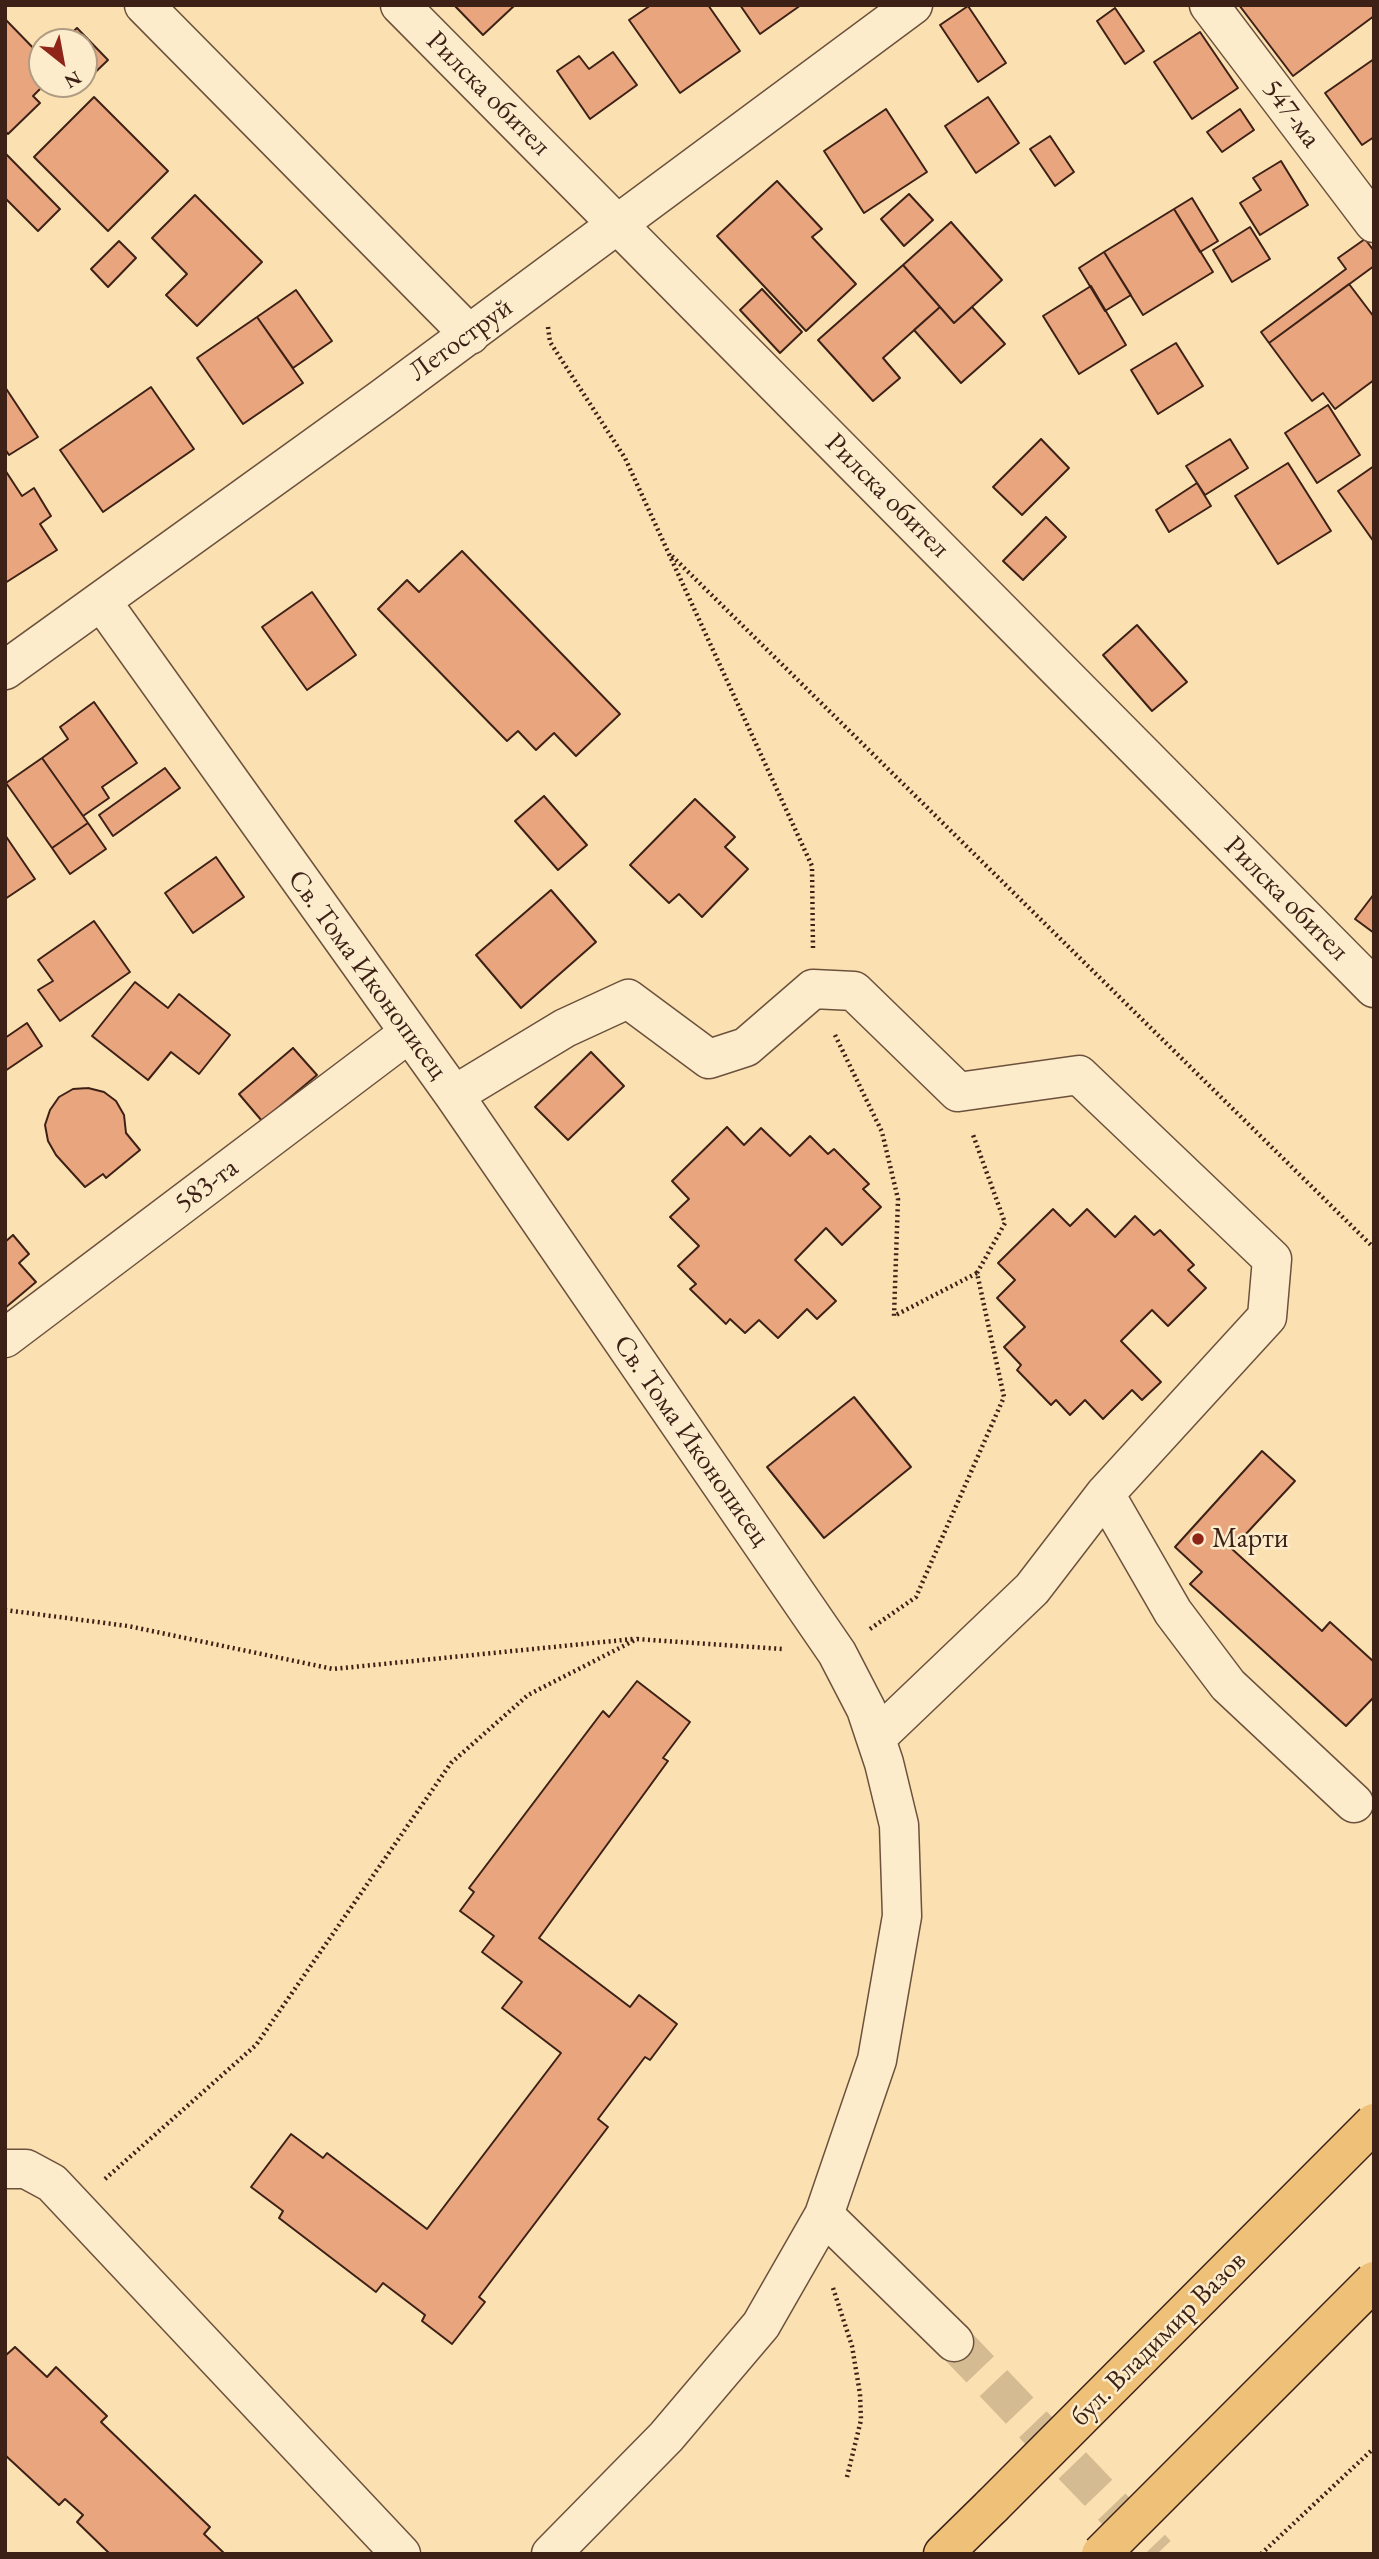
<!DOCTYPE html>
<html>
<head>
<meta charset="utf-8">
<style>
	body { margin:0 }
	#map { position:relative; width:1379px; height:2559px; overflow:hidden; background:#fbe1b1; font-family:"EB Garamond",serif }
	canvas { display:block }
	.frame { position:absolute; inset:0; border:7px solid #3d2116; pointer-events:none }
	.north { position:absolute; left:28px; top:28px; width:70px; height:70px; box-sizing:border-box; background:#fceccc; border:2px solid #b09b83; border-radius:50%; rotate:149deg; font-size:19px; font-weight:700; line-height:28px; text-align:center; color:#3d2116 }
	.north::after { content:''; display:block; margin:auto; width:24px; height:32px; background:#8f2418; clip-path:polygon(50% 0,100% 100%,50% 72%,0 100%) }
</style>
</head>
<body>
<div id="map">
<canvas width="1379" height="2559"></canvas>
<div class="frame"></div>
<div class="north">N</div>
</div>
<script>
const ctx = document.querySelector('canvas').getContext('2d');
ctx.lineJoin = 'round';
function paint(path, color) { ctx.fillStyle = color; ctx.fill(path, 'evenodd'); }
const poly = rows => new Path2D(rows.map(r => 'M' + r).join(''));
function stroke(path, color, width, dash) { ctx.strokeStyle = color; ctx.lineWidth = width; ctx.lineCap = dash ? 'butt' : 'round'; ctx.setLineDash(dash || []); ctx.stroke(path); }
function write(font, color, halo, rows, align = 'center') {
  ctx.font = font + ' "EB Garamond",serif'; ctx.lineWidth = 5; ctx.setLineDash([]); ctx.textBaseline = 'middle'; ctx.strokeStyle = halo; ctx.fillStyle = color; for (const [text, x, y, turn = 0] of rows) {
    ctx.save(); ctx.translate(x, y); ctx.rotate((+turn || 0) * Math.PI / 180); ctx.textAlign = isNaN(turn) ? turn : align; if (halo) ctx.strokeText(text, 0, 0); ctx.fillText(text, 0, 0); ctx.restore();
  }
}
const building = poly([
	[454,5,515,5,483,35,454,5],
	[651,5,708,5,740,51,680,93,629,20,651,5],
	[740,5,801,5,760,34,740,5],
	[1239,5,1374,5,1374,16,1293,76,1239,5],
	[968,6,1006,63,978,82,940,25,968,6],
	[1115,8,1144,51,1125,64,1097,21,1115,8],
	[5,19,42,57,42,84,45,84,33,96,40,103,8,134,5,131,5,19],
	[77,28,108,60,84,83,84,42,62,42,77,28],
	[1200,32,1238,88,1192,119,1154,62,1200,32],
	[613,52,637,85,590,119,557,71,579,56,589,69,613,52],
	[1374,59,1374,137,1362,145,1325,93,1374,59],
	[94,97,168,171,108,231,34,157,94,97],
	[988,97,1019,143,976,173,945,126,988,97],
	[886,109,927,172,864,213,824,151,886,109],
	[1240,109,1254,130,1222,152,1207,132,1240,109],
	[1050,136,1074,172,1055,186,1030,149,1050,136],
	[5,153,60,209,38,231,5,198,5,153],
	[1281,161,1308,205,1260,235,1240,203,1261,190,1253,178,1281,161],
	[777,181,822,229,812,237,856,284,806,331,717,236,777,181],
	[909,194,933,220,904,246,881,219,909,194],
	[195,195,262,262,197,326,166,295,187,274,152,238,195,195],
	[1192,198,1218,241,1200,252,1174,209,1192,198],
	[1174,209,1213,272,1143,315,1104,252,1174,209],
	[951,222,1002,280,954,323,903,265,951,222],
	[1250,227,1270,259,1232,282,1213,250,1250,227],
	[1365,239,1374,251,1374,266,1269,343,1261,332,1346,269,1338,258,1365,239],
	[119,241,136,258,108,287,91,269,119,241],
	[1104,252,1131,295,1105,311,1079,268,1104,252],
	[903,265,940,307,883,358,900,378,873,401,818,340,903,265],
	[1349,284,1374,317,1374,380,1335,409,1323,393,1312,401,1269,343,1349,284],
	[1091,286,1126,345,1079,374,1043,316,1091,286],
	[762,289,802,332,780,353,740,310,762,289],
	[296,290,332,341,293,368,257,317,296,290],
	[940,307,954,323,972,307,1005,344,961,383,914,330,940,307],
	[257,317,303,383,243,424,197,358,257,317],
	[1176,343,1203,386,1158,414,1131,370,1176,343],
	[5,387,38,437,9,455,5,449,5,387],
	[151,387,194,449,103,512,60,450,151,387],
	[1328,405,1360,455,1317,483,1285,433,1328,405],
	[1041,439,1069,468,1022,515,993,487,1041,439],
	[1230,439,1248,468,1205,495,1186,466,1230,439],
	[1288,463,1331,531,1278,564,1235,496,1288,463],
	[1374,466,1374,542,1338,491,1374,466],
	[5,470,22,496,34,488,51,516,40,524,57,550,5,583,5,470],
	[1197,483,1211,506,1169,532,1156,510,1197,483],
	[1046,517,1066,537,1023,580,1003,561,1046,517],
	[462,551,620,714,576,756,554,733,536,750,518,731,507,741,378,609,407,580,419,592,462,551],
	[312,592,356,655,307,690,262,627,312,592],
	[1137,625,1187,682,1152,711,1103,655,1137,625],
	[94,702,137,763,102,787,109,798,83,816,42,758,68,739,60,727,94,702],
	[42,758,88,823,52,848,6,783,42,758],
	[165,768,180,788,113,836,99,815,165,768],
	[544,796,587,845,558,870,515,821,544,796],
	[695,799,735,837,725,847,748,869,702,917,679,894,669,903,630,865,695,799],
	[88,823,106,849,70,874,52,848,88,823],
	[5,835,35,879,5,899,5,835],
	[216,857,244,897,193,933,165,893,216,857],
	[551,890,596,942,521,1008,476,955,551,890],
	[1374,894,1374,933,1355,919,1374,894],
	[94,921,130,972,60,1021,38,990,53,981,38,960,94,921],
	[135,982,168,1008,179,994,230,1035,199,1074,171,1052,148,1080,92,1036,135,982],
	[27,1023,42,1046,5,1071,5,1038,27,1023],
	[293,1048,317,1075,262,1121,239,1094,293,1048],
	[591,1052,624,1086,568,1140,535,1107,591,1052],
	[88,1088,104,1092,116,1101,124,1115,126,1133,140,1150,106,1178,103,1174,85,1187,56,1155,48,1141,45,1125,50,1110,59,1097,73,1089,88,1088],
	[727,1127,744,1145,761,1128,790,1156,810,1136,828,1154,834,1149,869,1184,863,1189,881,1207,842,1245,826,1228,795,1260,836,1301,817,1319,807,1309,778,1338,759,1320,745,1333,730,1319,726,1324,690,1289,696,1284,678,1266,699,1246,670,1217,689,1199,672,1181,727,1127],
	[1053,1209,1070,1226,1087,1209,1115,1237,1135,1216,1154,1235,1160,1230,1194,1265,1188,1270,1206,1288,1168,1326,1152,1310,1121,1341,1161,1382,1142,1400,1132,1390,1103,1419,1085,1400,1070,1415,1056,1400,1051,1405,1017,1370,1021,1365,1004,1347,1025,1327,997,1298,1015,1280,998,1263,1053,1209],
	[13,1235,29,1254,19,1263,36,1282,5,1308,5,1242,13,1235],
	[854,1397,911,1467,824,1538,767,1467,854,1397],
	[1262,1451,1295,1481,1232,1549,1322,1631,1330,1622,1374,1662,1374,1697,1346,1726,1190,1584,1202,1572,1175,1547,1262,1451],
	[637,1681,690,1722,663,1758,668,1761,539,1938,630,2007,639,1995,677,2024,650,2060,645,2057,598,2119,608,2127,479,2297,485,2302,452,2344,422,2321,425,2315,383,2283,376,2292,279,2218,283,2211,251,2187,291,2134,323,2158,327,2153,427,2229,561,2053,502,2008,522,1982,482,1952,494,1936,460,1911,474,1892,469,1888,603,1711,609,1717,637,1681],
	[15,2347,47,2377,56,2367,107,2416,101,2422,210,2527,204,2534,225,2554,110,2554,77,2522,83,2515,65,2499,59,2505,5,2455,5,2356,15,2347]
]);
paint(building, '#e8a57e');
stroke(building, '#3d2116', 2);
stroke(poly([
	[954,2342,1157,2554]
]), '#d5bb92', 38, [38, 19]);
const minor = poly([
	[144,5,470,335],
	[400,5,1374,988],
	[1209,5,1374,223],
	[102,602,454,1095,837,1653,866,1709,884,1763,899,1825,902,1916,877,2060,824,2215,761,2325,666,2437,551,2554],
	[5,670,383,398,913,5],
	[454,1095,565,1028,628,999,709,1059,746,1047,813,989,854,991,958,1092,1079,1075,1272,1259,1267,1317,1105,1494,1032,1589,876,1738],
	[5,1338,409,1033],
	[1105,1494,1173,1612,1228,1685,1354,1803],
	[5,2169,26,2169,52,2183,401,2554],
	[824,2215,954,2342]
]);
const major = poly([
	[943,2554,992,2506]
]);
stroke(minor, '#6c513d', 41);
stroke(major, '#3d2116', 41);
stroke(poly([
	[548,327,550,342,625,458,812,866,813,948],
	[672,556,1374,1248],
	[835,1035,882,1132,898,1199,894,1316,977,1273],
	[5,1610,128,1626,333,1669,633,1639],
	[870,1629,916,1597,1004,1397,977,1273,1005,1223,972,1132],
	[105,2179,256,2045,451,1763,528,1695,637,1639,782,1649],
	[833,2288,852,2346,860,2394,861,2420,847,2477],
	[1261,2554,1374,2448]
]), '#3d2116', 4.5, [2, 3.5]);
stroke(minor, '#fceccc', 38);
stroke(major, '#eec078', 38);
const majorBridge = poly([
	[992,2506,1374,2123],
	[1101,2554,1374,2281]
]);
stroke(majorBridge, '#3d2116', 41, []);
stroke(majorBridge, '#eec078', 38);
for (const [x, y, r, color] of [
	[1198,1539,7,"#8f2418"]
]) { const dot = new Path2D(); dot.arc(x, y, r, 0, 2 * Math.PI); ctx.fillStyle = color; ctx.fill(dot); stroke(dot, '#fceccc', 2.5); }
write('28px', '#3d2116', '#fceccc', [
	["Рилска обител",488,94,45],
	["547-ма",1291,114,53],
	["Летоструй",461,340,-36],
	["Рилска обител",887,496,45],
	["Рилска обител",1286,899,45],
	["Св. Тома Иконописец",367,975,54],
	["583-та",207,1186,-37],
	["Св. Тома Иконописец",691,1441,55],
	["бул. Владимир Вазов",1159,2339,-45]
]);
write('28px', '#3d2116', '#fceccc', [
	["Марти",1212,1539]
], 'left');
</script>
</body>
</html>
